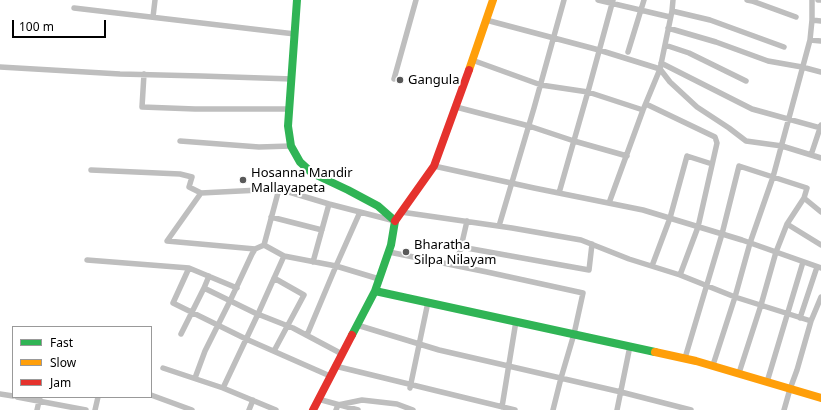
<!DOCTYPE html>
<html>
<head>
<meta charset="utf-8">
<style>
	body { margin:0 }
	#map { position:relative; width:821px; height:410px; overflow:hidden; background:#fff; font-family:"Noto Sans",sans-serif }
	canvas { display:block }
	.legend { position:absolute; left:12px; top:326px; width:140px; height:72px; box-sizing:border-box; background:#fff; border:1px solid #999; margin:0; padding:5px 7px; list-style:none; font-size:12px; color:#000 }
	.legend li { display:flex; align-items:center; gap:8px; height:20px }
	.legend b { width:20px; border:1px solid #999 }
	.scale { position:absolute; left:12px; top:20px; width:94px; height:18px; box-sizing:border-box; border:2px solid #000; border-top:0; padding-left:5px; font-size:12px; line-height:14px; white-space:nowrap; color:#000; -webkit-text-stroke:3px #fff; paint-order:stroke }
</style>
</head>
<body>
<div id="map">
<canvas width="821" height="410"></canvas>
<ul class="legend">
<li><b style="height:5px;background:#30b455"></b>Fast</li>
<li><b style="height:5px;background:#ff9f0a"></b>Slow</li>
<li><b style="height:5px;background:#e5322d"></b>Jam</li>
</ul>
<div class="scale">100 m</div>
</div>
<script>
const ctx = document.querySelector('canvas').getContext('2d');
ctx.lineJoin = 'round';
const poly = rows => new Path2D(rows.map(r => 'M' + r).join(''));
function stroke(path, color, width, dash) { ctx.strokeStyle = color; ctx.lineWidth = width; ctx.lineCap = dash ? 'butt' : 'round'; ctx.setLineDash(dash || []); ctx.stroke(path); }
function write(font, color, halo, rows, align = 'center') {
  ctx.font = font + ' "Noto Sans",sans-serif'; ctx.lineWidth = 4; ctx.setLineDash([]); ctx.textBaseline = 'middle'; ctx.strokeStyle = halo; ctx.fillStyle = color; for (const [text, x, y, turn = 0] of rows) {
    ctx.save(); ctx.translate(x, y); ctx.rotate((+turn || 0) * Math.PI / 180); ctx.textAlign = isNaN(turn) ? turn : align; if (halo) ctx.strokeText(text, 0, 0); ctx.fillText(text, 0, 0); ctx.restore();
  }
}
stroke(poly([
	[598,0,670,17],
	[747,0,752,1,796,17],
	[818,0,821,0],
	[74,8,295,34],
	[672,11,710,20,784,47],
	[153,17,155,0],
	[486,20,599,50,660,69,670,82,697,107,729,128,746,141,782,146,821,158],
	[812,20,821,21],
	[668,28,716,42,768,61,802,67,821,72],
	[810,40,821,41],
	[665,45,689,53,746,81],
	[628,52,644,0],
	[472,60,541,85,588,92,643,110],
	[661,63,752,109,821,128],
	[0,67,120,74,201,76,292,79],
	[144,74,142,107,195,109,289,109],
	[394,79,416,0],
	[646,104,715,137,717,143,698,227,680,275],
	[456,107,529,126,574,141,627,156],
	[180,141,259,147,291,146],
	[811,155,821,125],
	[434,166,534,188,643,210,742,240,821,268],
	[91,170,180,174,192,177,189,187,201,193],
	[559,193,589,88,613,0],
	[609,203,643,110,660,69,672,11,673,0],
	[401,212,512,228,581,240,629,259,680,275,735,297,811,321],
	[271,217,322,230],
	[467,221,461,247,589,270,592,244],
	[787,224,821,245],
	[499,226,534,108,564,0],
	[255,249,167,241,201,193,279,189],
	[389,252,487,272,583,293,574,334,561,378,553,410],
	[87,260,189,268,237,288],
	[313,262,329,204],
	[456,265,461,247],
	[652,266,670,218,687,156,712,164],
	[189,268,173,303,246,339,330,376],
	[379,279,336,266,284,256,264,245,279,189,329,204,391,220],
	[204,288,255,313,293,328,342,354],
	[800,318,817,267],
	[357,325,439,350,621,392,691,410],
	[181,334,204,288,209,276],
	[307,335,336,266,360,212],
	[274,351,304,295,274,278],
	[685,358,722,234,739,166,807,188,804,198,821,212],
	[713,365,735,297,750,243,773,177,810,40,812,20,812,0],
	[335,366,515,410],
	[163,368,223,388,276,410],
	[739,373,761,305,776,252,787,224,804,198],
	[195,378,205,351,230,301,252,254,255,249,264,245],
	[767,382,803,262],
	[223,388,258,314,284,256],
	[410,388,428,302],
	[0,394,13,396],
	[151,395,192,410],
	[17,397,86,410],
	[318,399,358,410],
	[502,407,516,321],
	[37,410,40,397],
	[95,410,98,397],
	[249,410,253,400],
	[336,410,338,405,362,400,397,404,413,410],
	[617,410,630,346],
	[784,410,790,389,797,370,811,321,821,297]
]), '#bebebe', 5.5);
stroke(poly([
	[297,0,288,126,291,146,300,162,312,173,348,190,378,206,395,221,391,245,375,291,352,335],
	[375,291,655,352]
]), '#30b455', 8);
stroke(poly([
	[469,70,493,0],
	[655,352,696,361,821,398]
]), '#ff9f0a', 8);
stroke(poly([
	[395,221,434,166,469,70],
	[313,410,352,335]
]), '#e5322d', 8);
for (const [x, y, r, color] of [
	[400,80,4,"#595959"],
	[243,180,4,"#595959"],
	[406,252,4,"#595959"]
]) { const dot = new Path2D(); dot.arc(x, y, r, 0, 2 * Math.PI); ctx.fillStyle = color; ctx.fill(dot); stroke(dot, '#fff', 1.5); }
write('13px', '#000', '#fff', [
	["Gangula",408,80],
	["Hosanna Mandir",251,173],
	["Mallayapeta",251,188],
	["Bharatha",414,245],
	["Silpa Nilayam",414,260]
], 'left');
</script>
</body>
</html>
